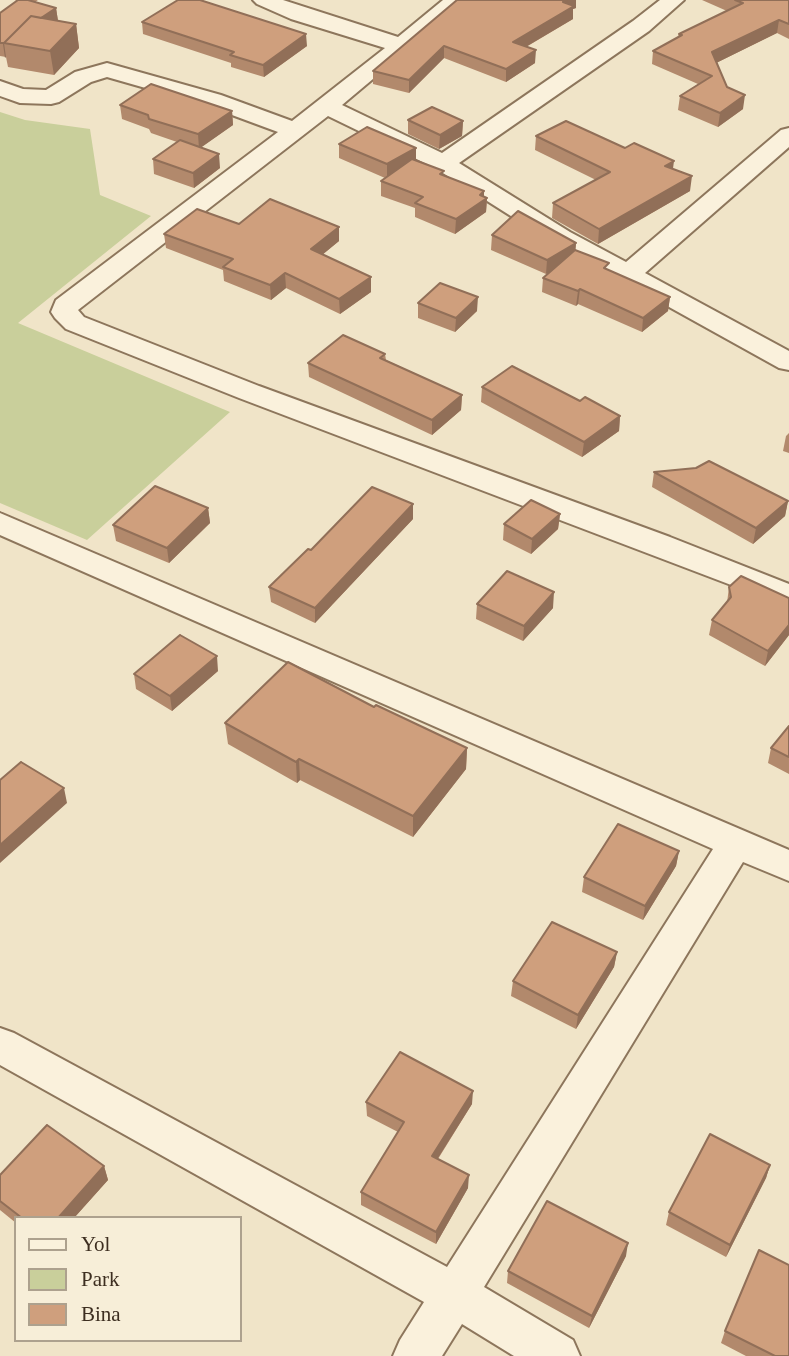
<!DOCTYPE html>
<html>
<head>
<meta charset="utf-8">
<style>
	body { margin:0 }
	#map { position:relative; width:789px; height:1356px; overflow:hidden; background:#f0e4c8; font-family:"Times New Roman",serif }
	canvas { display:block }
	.legend { position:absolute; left:14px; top:1216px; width:228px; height:126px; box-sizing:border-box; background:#f7eed8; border:2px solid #ada18e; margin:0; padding:9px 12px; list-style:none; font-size:21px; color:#3d2e20 }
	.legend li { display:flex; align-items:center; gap:14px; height:35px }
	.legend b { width:35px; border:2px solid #ada18e }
</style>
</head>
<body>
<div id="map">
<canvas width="789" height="1356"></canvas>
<ul class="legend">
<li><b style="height:9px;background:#faf1dc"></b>Yol</li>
<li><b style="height:19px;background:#c9cf9b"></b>Park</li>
<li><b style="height:19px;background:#cf9f7d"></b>Bina</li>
</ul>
</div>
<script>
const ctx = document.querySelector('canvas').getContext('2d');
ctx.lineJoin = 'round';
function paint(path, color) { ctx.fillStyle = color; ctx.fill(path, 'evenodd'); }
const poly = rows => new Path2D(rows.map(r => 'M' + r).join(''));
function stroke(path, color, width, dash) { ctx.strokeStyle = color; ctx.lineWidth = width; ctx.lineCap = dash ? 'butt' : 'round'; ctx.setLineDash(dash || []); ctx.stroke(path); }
paint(poly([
	[0,112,25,120,90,129,100,195,151,216,18,323,230,412,87,540,0,503]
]), '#c9cf9b');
const street = poly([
	[253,0,283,0,398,37,443,0,467,0,342,105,442,153,633,21,660,0,684,0,649,31,459,163,570,232,626,262,781,130,789,128,789,147,645,273,789,351,789,370,779,368,552,242,435,168,328,116,78,310,84,317,259,386,670,537,789,584,789,607,239,398,66,329,55,318,51,312,56,300,278,132,205,105,107,77,91,82,59,102,51,104,20,103,0,96,0,81,23,89,46,90,75,72,107,63,221,95,292,121,385,48,291,19,257,4,253,0],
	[0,513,789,850,789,881,743,862,484,1287,573,1340,580,1356,514,1356,462,1324,442,1356,393,1356,400,1340,424,1302,0,1065,0,1028,14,1033,447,1267,713,849,0,535,0,513]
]);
stroke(street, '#8d765c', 4);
paint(street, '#faf1dc');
paint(poly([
	[15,0,38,0,35,2,56,8,58,21,76,24,79,48,54,75,8,67,6,57,0,56,0,13,17,1],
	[457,0,576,8,573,9,573,19,526,47,535,63,506,82,444,58,409,93,373,84,373,71],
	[702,0,789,0,789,39,777,33,716,63,727,87,743,109,718,127,678,110,680,96,698,84,652,64,653,51,678,37,679,34,727,11],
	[142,22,307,46,264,77,231,67,231,63,143,34],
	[120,105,232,111,233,125,201,147,220,168,194,188,154,174,153,159,177,142,151,133,149,129,122,119],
	[408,120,463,121,462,136,439,149,408,134],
	[536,136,625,148,673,169,690,191,598,244,552,218,553,203,596,180,535,150],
	[339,144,416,148,416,161,487,198,486,212,455,234,415,217,415,208,381,196,381,181,385,178,339,158],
	[239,224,339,241,322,255,371,277,371,292,340,314,286,288,271,300,224,281,223,270,166,248,164,234],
	[492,235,576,243,575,250,609,270,670,297,668,311,642,332,578,304,576,306,542,292,543,278,549,272,546,274,491,250],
	[418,303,477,311,455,332,418,318],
	[385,354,386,360,462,395,461,410,432,435,309,377,308,363],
	[482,387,580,401,620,416,619,431,582,457,481,402],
	[789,433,789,453,783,451,786,436],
	[654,472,788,501,785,516,753,544,652,487],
	[208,508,210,523,169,563,116,541,113,525],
	[560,514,558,529,531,554,503,540,504,524],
	[413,519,315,623,271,602,269,587,311,550],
	[729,587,789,598,789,635,765,666,709,635,712,620,727,603],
	[477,604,553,608,523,641,476,619],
	[218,671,172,711,136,689,134,674],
	[374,707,467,748,466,769,413,837,300,780,297,783,228,744,225,723],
	[789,726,789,774,768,763,771,748],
	[679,851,676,866,643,920,582,892,584,877],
	[617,952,614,967,576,1029,511,996,513,981],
	[366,1102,472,1104,438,1159,468,1188,436,1244,361,1205,361,1192,398,1132,367,1116],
	[770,1165,766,1178,726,1257,666,1225,669,1212],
	[104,1166,108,1180,74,1218,16,1218,16,1223,0,1210,0,1175],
	[626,1256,589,1328,507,1283,508,1271],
	[725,1331,789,1356,746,1356,721,1343]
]), '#b2896c');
paint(poly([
	[567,0,576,0,576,8,573,9,573,19,512,55,513,42,563,2],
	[56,8,58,21,4,43],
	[779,20,777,33,710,66,712,52],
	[76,24,79,48,54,75,50,51],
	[306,34,307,46,264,77,263,65],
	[4,43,6,57,5,58,3,44],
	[444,46,444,58,409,93,409,80],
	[536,50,535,63,506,82,506,69],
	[745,95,743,109,718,127,720,113],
	[232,111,233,125,199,149,198,134],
	[463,121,462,136,439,149,440,135],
	[416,148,416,162,387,179,387,164],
	[219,154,220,168,194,188,193,173],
	[674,161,672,176,665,166],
	[692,176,690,191,598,244,599,229],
	[484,191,484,200,487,198,486,212,455,234,456,219],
	[339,227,339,241,311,264,311,249],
	[576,243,575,258,546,274,547,260],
	[285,273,286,288,271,300,270,285],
	[371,277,371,292,340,314,339,299],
	[580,289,578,304,576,306,578,291],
	[478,297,477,311,455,332,456,318],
	[670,297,668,311,642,332,643,318],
	[462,395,461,410,432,435,432,420],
	[620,416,619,431,582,457,584,442],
	[788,501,785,516,753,544,756,528],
	[413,504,413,519,315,623,315,608],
	[208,508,210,523,169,563,167,548],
	[560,514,558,529,531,554,532,539],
	[554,592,553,608,523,641,524,626],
	[789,625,789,635,765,666,768,651],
	[217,656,218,671,172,711,170,696],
	[467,748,466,769,413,837,413,816],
	[299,759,300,780,297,783,296,762],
	[64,788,67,803,0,863,0,845],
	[679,851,676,866,643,920,645,906],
	[617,952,614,967,576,1029,578,1015],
	[473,1091,472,1104,431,1169,432,1156],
	[770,1165,766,1178,726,1257,730,1245],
	[104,1166,108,1180,74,1218,58,1218],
	[469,1175,468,1188,436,1244,436,1232],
	[628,1243,626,1256,589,1328,592,1316]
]), '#916f58');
const building = poly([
	[18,0,28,0,56,8,41,18,31,16,4,43,0,43,0,13,18,0],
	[178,0,200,0,306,34,263,65,230,55,234,52,142,22,178,0],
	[457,0,567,0,563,2,574,6,513,42,536,50,506,69,444,46,409,80,373,71,457,0],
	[735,0,789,0,789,24,779,20,712,52,727,87,745,95,720,113,680,96,712,76,653,51,682,35,679,34,743,3,735,0],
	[31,16,76,24,50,51,4,43,31,16],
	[151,84,232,111,198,134,149,119,148,115,120,105,151,84],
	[432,107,463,121,440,135,408,120,432,107],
	[566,121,625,148,634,143,674,161,665,166,692,176,599,229,553,203,610,172,536,136,566,121],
	[367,127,416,148,387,164,339,144,367,127],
	[180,140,219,154,193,173,153,159,180,140],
	[412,159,444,171,440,174,484,191,480,195,487,198,456,219,415,203,423,197,381,181,412,159],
	[270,199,339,227,311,249,371,277,339,299,285,273,270,285,223,267,233,259,164,234,197,209,239,224,270,199],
	[518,211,576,243,547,260,492,235,518,211],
	[575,250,609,263,604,268,670,297,643,318,580,289,578,291,543,278,575,250],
	[440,283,478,297,456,318,418,303,440,283],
	[343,335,385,354,380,358,462,395,432,420,308,363,343,335],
	[512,366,580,401,585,397,620,416,584,442,482,387,512,366],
	[709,461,788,501,756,528,654,472,696,468,709,461],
	[155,486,208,508,167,548,113,525,155,486],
	[372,487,413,504,315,608,269,587,308,549,311,550,372,487],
	[531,500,560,514,532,539,504,524,531,500],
	[507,571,554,592,524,626,477,604,507,571],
	[741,576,789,598,789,625,768,651,712,620,731,597,729,587,741,576],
	[180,635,217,656,170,696,134,674,180,635],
	[288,662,374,707,376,705,467,748,413,816,299,759,296,762,225,723,288,662],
	[789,726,789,757,771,748,789,726],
	[21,762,64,788,0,845,0,780,21,762],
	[618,824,679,851,645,906,584,877,618,824],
	[552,922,617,952,578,1015,513,981,552,922],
	[400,1052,473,1091,432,1156,469,1175,436,1232,361,1192,404,1122,366,1102,400,1052],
	[47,1125,104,1166,58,1218,22,1218,0,1201,0,1175,47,1125],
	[710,1134,770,1165,730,1245,669,1212,710,1134],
	[547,1201,628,1243,592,1316,508,1271,547,1201],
	[759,1250,789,1265,789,1356,775,1356,725,1331,759,1250]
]);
paint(building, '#cf9f7d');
stroke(building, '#916f58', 2);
</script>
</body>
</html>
